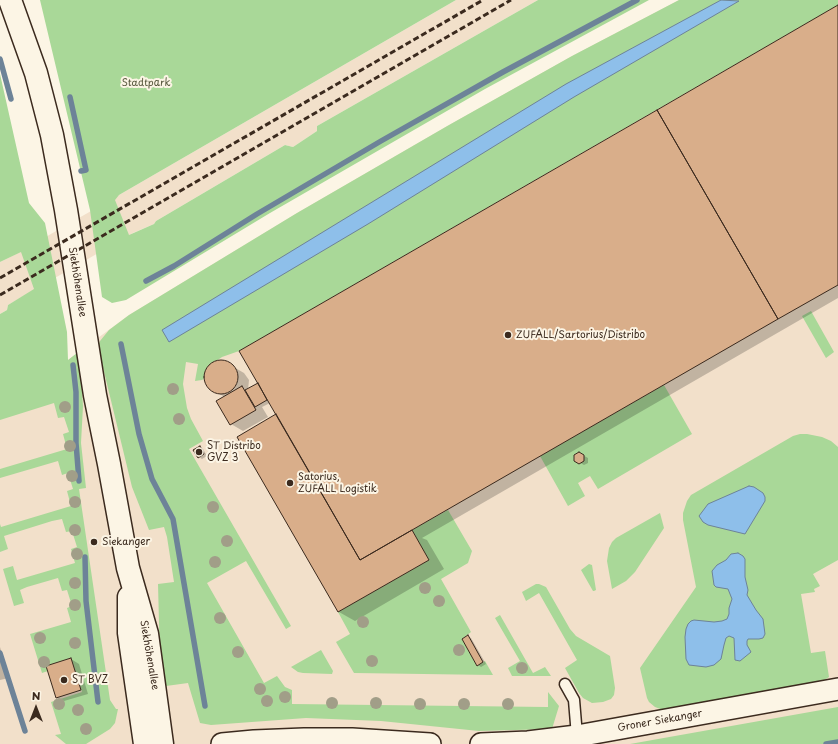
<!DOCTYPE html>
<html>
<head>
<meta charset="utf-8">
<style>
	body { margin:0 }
	#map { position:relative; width:838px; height:744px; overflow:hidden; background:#fcf5e5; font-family:"Playpen Sans",sans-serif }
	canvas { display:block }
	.north { position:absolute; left:16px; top:688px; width:40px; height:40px; -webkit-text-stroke:3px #fcf5e5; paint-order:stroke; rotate:0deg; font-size:11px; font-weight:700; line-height:16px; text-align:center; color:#3b2a1e }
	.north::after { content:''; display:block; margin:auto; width:14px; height:18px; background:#3b2a1e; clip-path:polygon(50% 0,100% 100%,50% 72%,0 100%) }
</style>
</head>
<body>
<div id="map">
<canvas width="838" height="744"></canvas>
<div class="north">N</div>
</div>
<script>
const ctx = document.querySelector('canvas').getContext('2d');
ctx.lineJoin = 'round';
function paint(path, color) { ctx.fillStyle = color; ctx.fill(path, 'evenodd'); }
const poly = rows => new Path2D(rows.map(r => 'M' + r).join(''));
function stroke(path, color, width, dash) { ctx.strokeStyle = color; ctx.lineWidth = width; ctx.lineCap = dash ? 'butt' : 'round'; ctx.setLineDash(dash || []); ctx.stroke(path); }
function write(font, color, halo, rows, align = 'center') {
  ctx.font = font + ' "Playpen Sans",sans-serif'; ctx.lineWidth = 4; ctx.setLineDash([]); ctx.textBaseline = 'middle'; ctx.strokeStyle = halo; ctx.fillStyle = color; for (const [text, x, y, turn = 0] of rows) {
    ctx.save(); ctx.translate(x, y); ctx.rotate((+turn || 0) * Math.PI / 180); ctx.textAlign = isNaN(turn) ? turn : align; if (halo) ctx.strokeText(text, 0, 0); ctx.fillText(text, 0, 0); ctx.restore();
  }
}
paint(poly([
	[456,0,538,0,317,126,317,131,293,147,285,145,156,221,154,224,133,233,8,305,7,310,0,314,0,262,16,254,119,195],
	[679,0,838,0,838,720,701,744,0,744,0,396,68,360,129,315,297,213,449,125,572,56]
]), '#f2e0ca');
paint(poly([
	[40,0,456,0,119,195,115,200,129,235,154,224,156,221,285,145,293,147,317,131,317,126,538,0,649,0,485,89,270,213,126,300,112,303,102,297,90,210],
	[679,0,838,0,838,5,239,351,222,357,209,366,207,370,205,378,202,380,195,381,198,364,186,362,183,384,187,408,191,419,203,441,189,449,291,626,286,629,246,561,207,583,264,683,277,676,285,687,292,690,292,704,548,707,548,692,559,706,552,729,479,731,381,721,306,718,211,725,200,723,188,683,166,686,160,662,158,584,174,582,167,537,164,527,149,530,132,487,98,347,100,341,109,330,129,315,297,213,449,125,572,56],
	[0,74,29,203,45,223,67,332,68,360,77,353,81,379,83,406,81,443,86,488,79,489,110,700,116,709,118,709,115,723,110,729,86,744,66,744,55,735,61,734,51,702,82,692,71,658,46,666,48,671,42,673,30,634,71,622,67,608,72,606,67,590,62,591,58,578,27,587,20,590,24,603,14,606,3,569,13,566,17,580,75,563,71,549,77,547,72,531,66,532,62,519,52,521,4,536,8,549,0,552,0,524,1,527,71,506,67,491,73,489,68,473,62,475,58,461,0,478,0,469,67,449,63,434,69,432,64,417,58,418,54,403,0,420,0,314,7,310,8,305,34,289,21,252,0,262],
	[811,311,834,352,826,358,802,316],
	[664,385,692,434,598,489,590,476,578,483,585,496,568,506,540,456],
	[800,434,807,434,822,437,831,441,838,447,838,560,813,574,820,586,814,589,815,592,801,594,811,653,825,651,829,677,823,681,663,710,655,707,649,702,647,698,640,668,696,587,683,520,683,513,687,501,691,495,793,436],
	[448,510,472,551,468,563,441,579,471,632,462,639,477,666,485,661,493,675,354,673,336,642,350,634,338,612,429,560,412,530],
	[660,513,664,528,635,572,626,581,612,589,607,561,609,548,612,542,616,538],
	[589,564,592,565,596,590,594,591,593,591,581,570],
	[536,584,539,584,546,587,570,629,576,636,610,656,615,688,614,695,611,699,603,702,592,703,583,698,579,693,565,668,577,660,539,593,526,601,522,592],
	[500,615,533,673,545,667,551,676,512,676,508,668,520,661,495,618],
	[321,650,333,671,332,674,303,673,298,672,291,667],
	[838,707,838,744,630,744]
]), '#a9d898');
const water = poly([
	[721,0,739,1,574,97,368,224,169,342,162,330,566,84,721,0],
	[749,486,754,487,763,493,765,497,765,501,745,534,708,525,703,522,699,516,708,504,749,486],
	[738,553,743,556,745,559,745,577,748,590,747,595,756,610,763,619,765,634,763,638,759,639,748,639,747,641,747,645,751,652,740,661,735,660,734,638,729,636,726,638,724,645,721,659,714,665,706,667,689,665,686,659,685,637,686,629,688,624,691,621,694,620,714,622,722,621,727,619,729,614,729,608,732,599,728,589,716,587,714,585,712,571,717,565,726,560,731,554,738,553]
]);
paint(water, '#8ebfea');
stroke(water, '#6d8398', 1);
paint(poly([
	[838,6,838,298,422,538,427,540,444,569,355,621,339,612,238,437,278,417,270,403,262,407,268,417,243,431,231,424,225,397,214,391,208,386,206,378,207,370,210,367,217,362,225,362,244,373,249,380,248,390],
	[200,447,203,449,207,456,202,459,199,457],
	[579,453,588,458,588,463,584,465,575,460],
	[468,636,471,638,486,664,481,667,478,665],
	[0,647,9,678,0,680],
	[71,659,79,664,88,694,64,701,57,697]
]), '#0003');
stroke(poly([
	[0,59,11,99],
	[70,97,86,170,81,171],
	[146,281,174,266,257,214,381,141,503,72,637,0],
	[121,344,139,434,152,479,173,519,205,706],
	[73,365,76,392,76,443,79,481],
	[85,557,86,601,98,702],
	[0,653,25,731],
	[826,744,838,742]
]), '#6d8398', 5.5);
const building = poly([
	[838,5,838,285,778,319,657,110,838,5],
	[657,110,778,319,360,560,239,351,657,110],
	'204 377a17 17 0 1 1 34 0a17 17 0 1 1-34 0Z',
	[258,383,267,400,255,407,245,390,258,383],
	[242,386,256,410,230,425,216,401,242,386],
	[276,414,360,560,412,530,429,560,338,612,237,437,276,414],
	[200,446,204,454,198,458,193,450,200,446],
	[579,452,584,455,584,461,579,464,574,461,574,455,579,452],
	[468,635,483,662,477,666,462,639,468,635],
	[71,658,81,690,56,698,46,666,71,658]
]);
paint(building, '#d9ae8a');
stroke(building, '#3b2a1e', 1);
const lane = poly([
	[565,684,574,700,577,736]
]);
const street = poly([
	[222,744,254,741,304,739,352,739,430,744],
	[481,744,528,742,577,736,838,689]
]);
const secondary = poly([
	[10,0,36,73,52,135,66,210,95,395,109,464,128,568,147,634,162,744],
	[129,597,129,633,145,744]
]);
stroke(lane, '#3b2a1e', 13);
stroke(street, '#3b2a1e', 24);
stroke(secondary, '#3b2a1e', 25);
stroke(lane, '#fcf5e5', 10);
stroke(street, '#fcf5e5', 21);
stroke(secondary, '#fcf5e5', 22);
stroke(poly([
	[0,278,483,0],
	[0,295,511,0]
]), '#3b2a1e', 3, [6, 3]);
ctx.fillStyle = '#a19e88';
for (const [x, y] of [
	[173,389],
	[65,407],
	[179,419],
	[70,446],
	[72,476],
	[75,502],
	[213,507],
	[75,530],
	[227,541],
	[77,554],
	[215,562],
	[75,583],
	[425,588],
	[439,601],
	[75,605],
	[220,618],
	[363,622],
	[40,638],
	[75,643],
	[459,650],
	[238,652],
	[372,661],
	[44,662],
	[522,668],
	[260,689],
	[285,697],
	[267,701],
	[332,703],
	[376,703],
	[59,704],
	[420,704],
	[464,704],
	[508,704],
	[78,710],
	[86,729]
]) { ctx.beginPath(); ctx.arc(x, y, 6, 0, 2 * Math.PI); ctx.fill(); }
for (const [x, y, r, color] of [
	[508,335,4,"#3b2a1e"],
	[199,452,4,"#3b2a1e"],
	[290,483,4,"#3b2a1e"],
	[94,542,4,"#3b2a1e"],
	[64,680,4,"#3b2a1e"]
]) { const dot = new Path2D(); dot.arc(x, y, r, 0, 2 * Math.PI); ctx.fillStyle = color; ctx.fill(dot); stroke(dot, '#fcf5e5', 1.5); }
write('10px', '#56563c', '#fcf5e5', [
	["Stadtpark",146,83]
]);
write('10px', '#3b2a1e', '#fcf5e5', [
	["Siekhöhenallee",77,282,81],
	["Siekhöhenallee",149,655,80],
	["Groner Siekanger",660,721,-10]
]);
write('10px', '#3b2a1e', '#fcf5e5', [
	["ZUFALL/Sartorius/Distribo",516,335],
	["ST Distribo",207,446],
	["GVZ 3",207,458],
	["Satorius,",298,477],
	["ZUFALL Logistik",298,489],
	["Siekanger",102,542],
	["ST BVZ",72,680]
], 'left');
</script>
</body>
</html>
